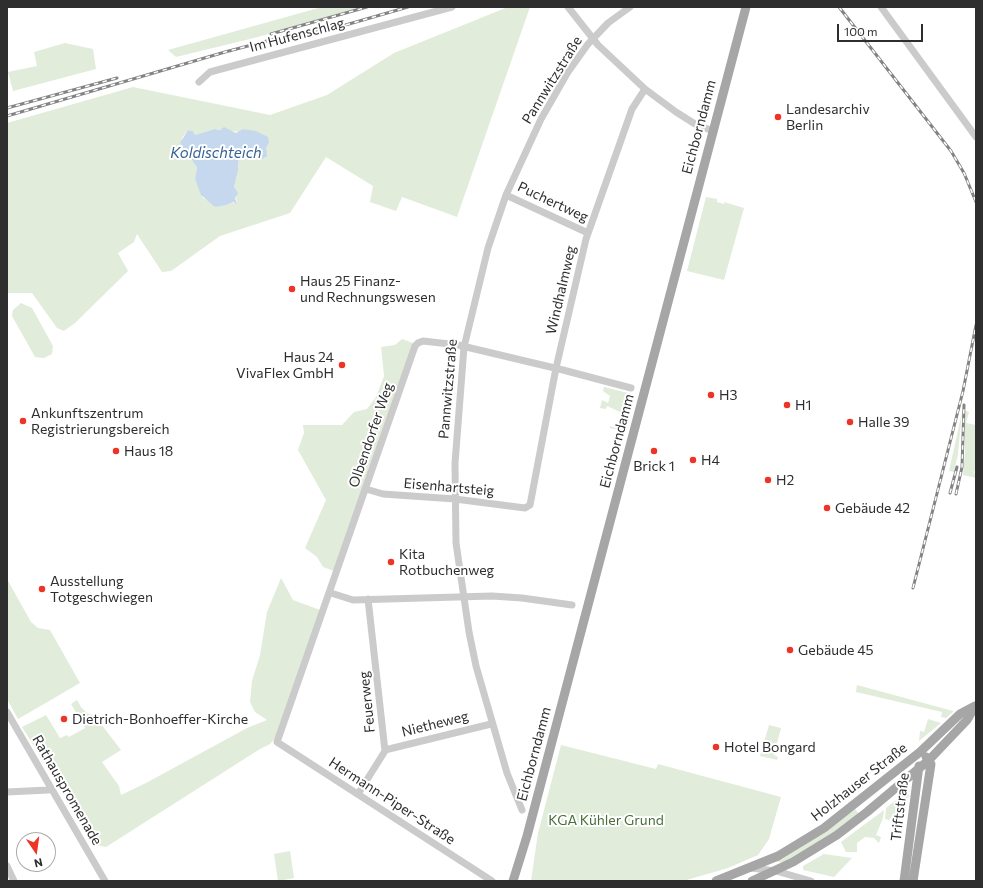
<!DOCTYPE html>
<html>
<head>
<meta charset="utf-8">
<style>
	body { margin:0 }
	#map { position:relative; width:983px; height:888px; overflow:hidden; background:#fff; font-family:Commissioner,sans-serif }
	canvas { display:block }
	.frame { position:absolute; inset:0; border:8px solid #2e2e2e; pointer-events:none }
	.north { position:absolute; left:16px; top:832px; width:40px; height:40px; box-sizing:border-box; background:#fff; border:1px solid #ababab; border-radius:50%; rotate:167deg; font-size:11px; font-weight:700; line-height:16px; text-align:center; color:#2e2e2e }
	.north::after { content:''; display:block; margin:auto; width:14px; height:18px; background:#ee3427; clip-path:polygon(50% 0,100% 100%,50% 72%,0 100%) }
	.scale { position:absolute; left:837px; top:24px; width:86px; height:18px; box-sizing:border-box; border:2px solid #2e2e2e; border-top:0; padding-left:5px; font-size:12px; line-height:14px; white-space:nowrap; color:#2e2e2e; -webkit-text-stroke:3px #fff; paint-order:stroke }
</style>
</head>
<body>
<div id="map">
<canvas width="983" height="888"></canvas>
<div class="frame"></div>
<div class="north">N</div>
<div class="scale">100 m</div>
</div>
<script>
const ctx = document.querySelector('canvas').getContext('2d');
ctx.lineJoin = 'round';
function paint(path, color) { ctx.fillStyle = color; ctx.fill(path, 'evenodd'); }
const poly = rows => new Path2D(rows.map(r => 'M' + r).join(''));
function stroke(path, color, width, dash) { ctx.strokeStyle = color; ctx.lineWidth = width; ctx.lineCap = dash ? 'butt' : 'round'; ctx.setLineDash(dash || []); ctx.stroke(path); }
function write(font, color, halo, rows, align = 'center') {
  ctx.font = font + ' Commissioner,sans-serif'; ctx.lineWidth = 4; ctx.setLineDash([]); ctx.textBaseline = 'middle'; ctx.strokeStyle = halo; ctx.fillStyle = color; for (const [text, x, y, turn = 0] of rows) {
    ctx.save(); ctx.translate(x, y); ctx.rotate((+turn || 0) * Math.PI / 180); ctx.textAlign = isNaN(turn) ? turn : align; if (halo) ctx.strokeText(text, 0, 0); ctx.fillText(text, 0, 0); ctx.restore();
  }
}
paint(poly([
	[322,7,362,7,258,37,176,57,168,50],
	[508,7,530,7,457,217,402,197,396,211,370,202,373,186,326,157,290,213,220,236,171,271,162,272,137,234,134,242,118,253,128,271,75,323,64,331,57,328,32,293,7,293,7,123,133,87,270,115,327,95,394,53],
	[215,129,240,132,269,143,266,148,250,148,239,154,238,171,234,187,237,203,209,201,203,198,195,179,197,167,182,138,188,130,193,131,195,135],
	[65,43,93,49,96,69,13,91,8,72,37,66,34,52],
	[706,197,717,199,717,202,724,204,724,202,744,208,724,280,687,271],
	[21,303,32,308,53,346,52,354,44,358,35,357,12,316,13,310],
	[402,339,413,343,334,571,323,567,317,557,305,548,326,500,298,450,304,433,303,425,342,425,354,412,367,409,376,397,384,376,381,347,395,345],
	[604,387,628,393,631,399,623,431,610,428,610,426,618,429,622,413,607,406,606,409,600,408,602,400,608,403,610,396,603,391],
	[964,410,969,412,966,423,976,425,976,468,974,472,976,478,963,475,965,451],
	[962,412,958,454,954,472,949,471],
	[281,578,293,600,320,610,277,736,270,744,260,749,106,847,96,845,22,727,46,715,60,738,67,735,69,737,85,728,71,704,77,700,81,707,88,714,94,715,121,750,102,762,119,786,121,795,146,783,247,728,267,720,255,712,250,702,252,681,260,655,267,612],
	[7,579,31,622,38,628,50,630,80,683,18,719,7,699],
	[857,685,953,711,954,711,946,718,941,717,942,712,856,692],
	[928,719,941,723,919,741,920,731,924,732],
	[769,725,781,728,774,755,778,757,777,760,760,756],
	[561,745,656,769,658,764,781,797,769,839,758,855,728,868,683,881,531,881,538,833],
	[905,793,910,795,889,820,885,819,886,808],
	[855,809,859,814,844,826,784,863,775,861,828,829],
	[884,810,883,818,876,835,881,837,879,843,874,838,865,837,857,843,857,852,846,852,841,842],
	[290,851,294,878,278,881,274,854],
	[824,854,852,858,834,877,803,870,803,866]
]), '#e1ecda');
paint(poly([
	[224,127,236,133,243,129,256,131,268,137,269,143,266,148,267,156,262,159,250,149,239,154,238,171,234,187,238,193,235,198,237,204,233,202,226,205,215,207,201,195,195,179,197,167,180,143,188,130,193,131,195,135,215,129,220,130]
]), '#c5d8ed');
stroke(poly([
	[568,7,598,45,645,89,676,112,695,124,713,131],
	[881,7,976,137],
	[199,82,210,72,452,7],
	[506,195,588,233],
	[366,489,383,494,455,499,525,508,530,505,556,368,586,239,632,109,645,89],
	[331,593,353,600,492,596,522,598,572,605],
	[7,712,105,881],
	[385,750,491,724],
	[7,792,48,790,51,788],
	[358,794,385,751,368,599],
	[522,810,507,773,476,666,469,632,456,543,455,463,464,347,488,248,506,195,541,119,568,72,588,44,608,23,630,7],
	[7,866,14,881],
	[751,868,776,871,811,881],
	[492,881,277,742,415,346,418,343,423,341,458,345,563,370,631,388]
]), '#cbcbcb', 7);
stroke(poly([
	[513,881,527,836,746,7],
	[716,881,778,856,824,828,920,752,960,714,975,706],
	[752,881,793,862,837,835,867,812,929,760,967,720,975,706],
	[904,881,919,766],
	[913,881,931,764,926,757]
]), '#a6a6a6', 9);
const rail = poly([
	[839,7,951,151,964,173,976,202],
	[271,34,367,7],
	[7,108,117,78],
	[7,116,225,52,282,37,342,26,408,7],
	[950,493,957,467],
	[956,494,962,467,964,405],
	[913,588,963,391,976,325]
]);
stroke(rail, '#838383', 3);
stroke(rail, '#fff', 1.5, [4.5]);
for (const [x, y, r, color] of [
	[778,117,4,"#ee3427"],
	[292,289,4,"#ee3427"],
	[342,365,4,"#ee3427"],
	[711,395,4,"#ee3427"],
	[787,405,4,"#ee3427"],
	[23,421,4,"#ee3427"],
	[850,422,4,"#ee3427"],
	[116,451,4,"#ee3427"],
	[654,451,4,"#ee3427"],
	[693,460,4,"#ee3427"],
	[768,480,4,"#ee3427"],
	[827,508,4,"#ee3427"],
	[391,562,4,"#ee3427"],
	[42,589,4,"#ee3427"],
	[790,650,4,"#ee3427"],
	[64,719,4,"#ee3427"],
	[716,747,4,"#ee3427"]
]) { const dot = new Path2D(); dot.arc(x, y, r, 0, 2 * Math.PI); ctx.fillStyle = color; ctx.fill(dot); stroke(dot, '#fff', 1.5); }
write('14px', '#2e2e2e', '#fff', [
	["Im Hufenschlag",297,35,-15],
	["Pannwitzstraße",552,80,-58],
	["Eichborndamm",699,127,-75],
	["Puchertweg",553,202,25],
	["Windhalmweg",561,290,-77],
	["Pannwitzstraße",448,389,-85],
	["Olbendorfer Weg",371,435,-71],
	["Eichborndamm",617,441,-75],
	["Eisenhartsteig",449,487,5],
	["Feuerweg",367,702,-96],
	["Nietheweg",435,724,-14],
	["Eichborndamm",534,754,-75],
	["Holzhauser Straße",859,782,-38],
	["Rathauspromenade",67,790,60],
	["Hermann-Piper-Straße",392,801,33],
	["Triftstraße",900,807,-83]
]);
write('14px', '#2e2e2e', '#fff', [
	["Landesarchiv",786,109],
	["Berlin",786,125],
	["Haus 25 Finanz-",300,281],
	["und Rechnungswesen",300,297],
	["Haus 24",334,357,"right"],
	["VivaFlex GmbH",334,373,"right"],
	["H3",719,395],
	["H1",795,405],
	["Ankunftszentrum",31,413],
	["Registrierungsbereich",31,429],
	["Halle 39",858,422],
	["Haus 18",124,451],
	["H4",701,460],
	["Brick 1",654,466,"center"],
	["H2",776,480],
	["Gebäude 42",835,508],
	["Kita",399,554],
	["Rotbuchenweg",399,570],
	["Ausstellung",50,581],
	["Totgeschwiegen",50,597],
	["Gebäude 45",798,650],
	["Dietrich-Bonhoeffer-Kirche",72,719],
	["Hotel Bongard",724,747]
], 'left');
write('14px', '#4a6c39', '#fff', [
	["KGA Kühler Grund",606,820]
]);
write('italic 15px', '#386394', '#fff', [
	["Koldischteich",216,153]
]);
</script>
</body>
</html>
